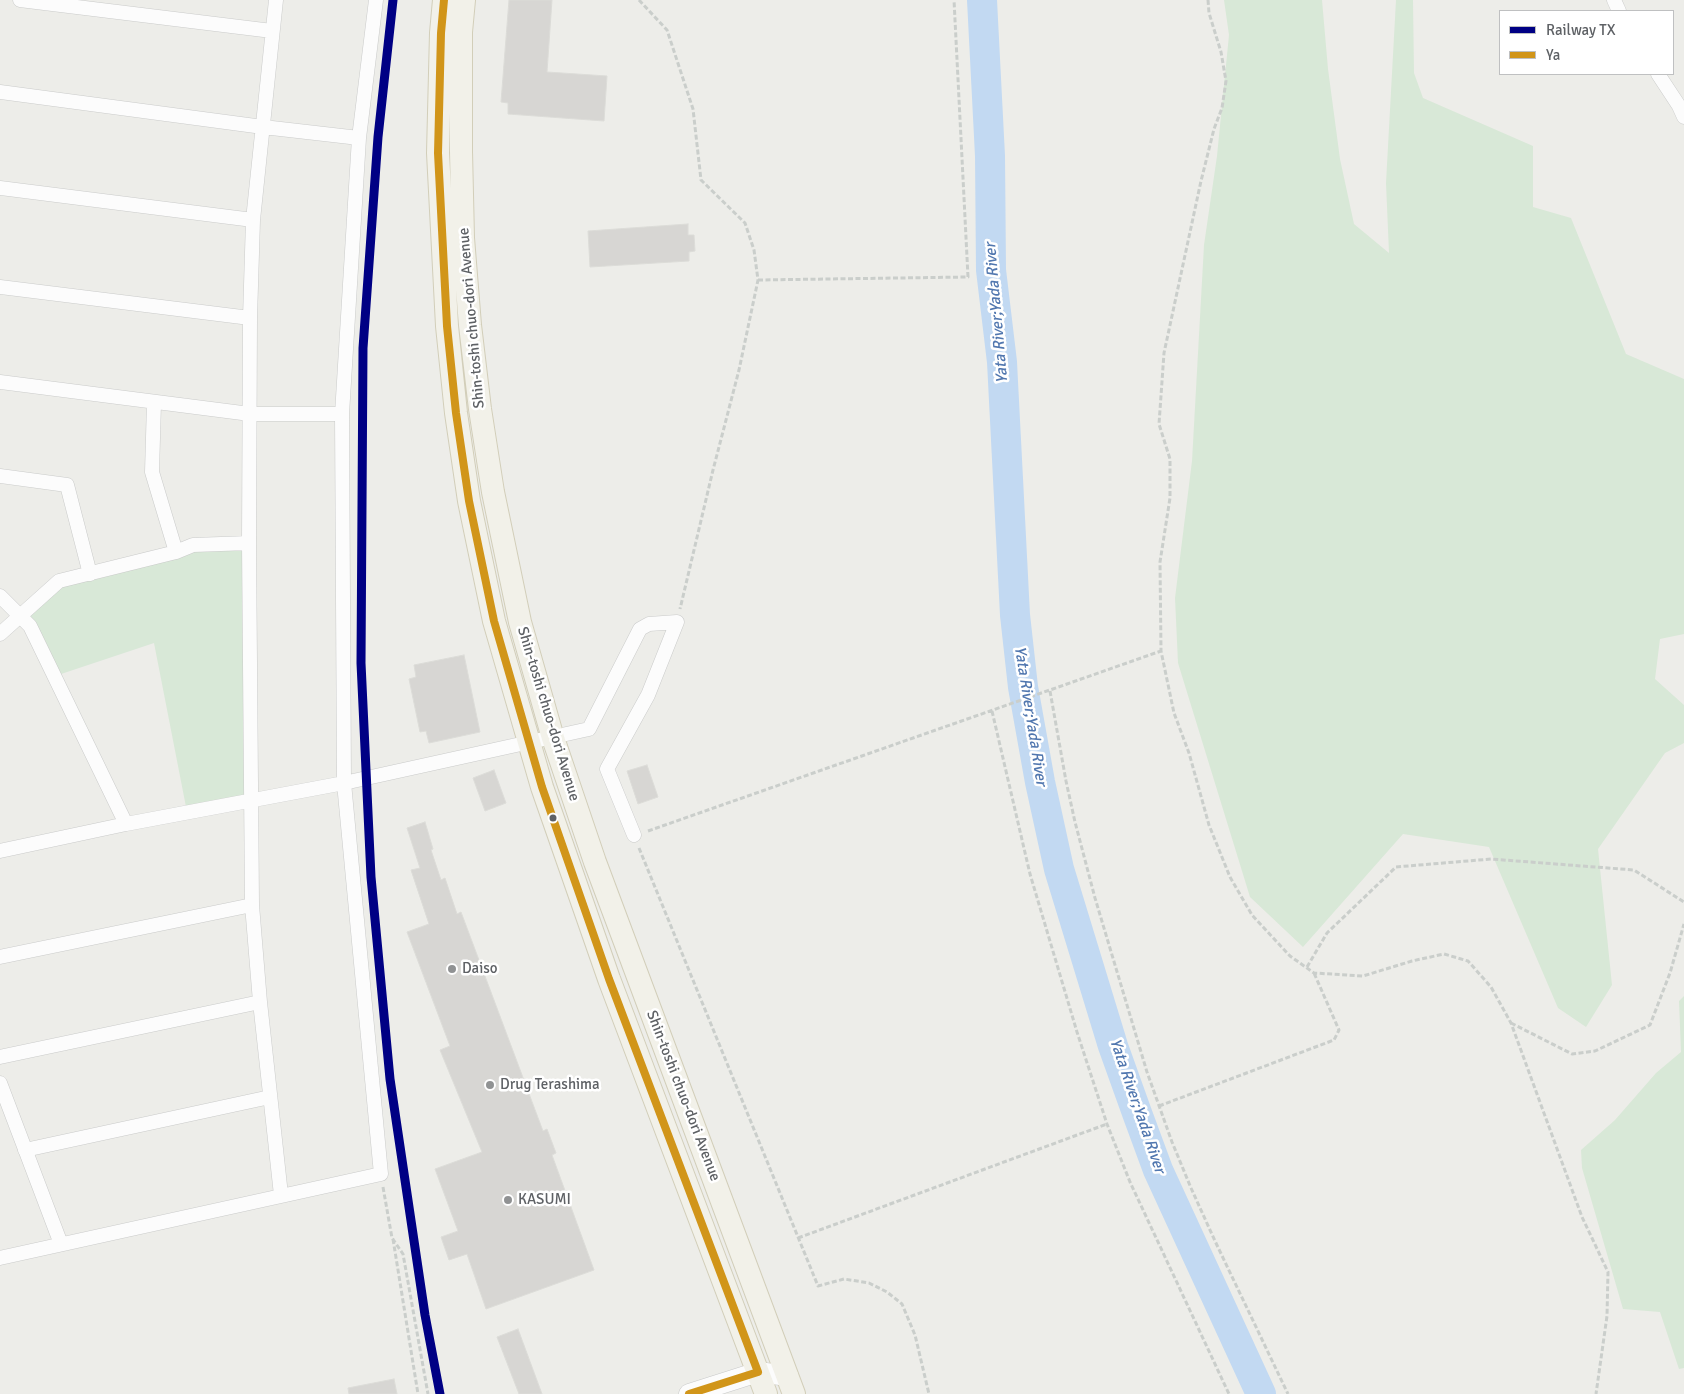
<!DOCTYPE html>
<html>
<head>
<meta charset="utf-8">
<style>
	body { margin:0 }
	#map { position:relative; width:1684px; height:1394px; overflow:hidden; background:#edede9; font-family:Signika,sans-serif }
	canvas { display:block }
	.legend { position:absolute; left:1499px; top:10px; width:175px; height:65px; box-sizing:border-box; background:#fff; border:1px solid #bfc0c1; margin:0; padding:6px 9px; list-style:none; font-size:15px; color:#5e6165 }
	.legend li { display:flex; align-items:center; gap:10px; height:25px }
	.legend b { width:25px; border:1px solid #bfc0c1 }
</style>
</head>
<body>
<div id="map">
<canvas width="1684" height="1394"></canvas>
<ul class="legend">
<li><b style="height:6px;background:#000084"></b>Railway TX</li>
<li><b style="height:6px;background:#d19519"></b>Ya</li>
</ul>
</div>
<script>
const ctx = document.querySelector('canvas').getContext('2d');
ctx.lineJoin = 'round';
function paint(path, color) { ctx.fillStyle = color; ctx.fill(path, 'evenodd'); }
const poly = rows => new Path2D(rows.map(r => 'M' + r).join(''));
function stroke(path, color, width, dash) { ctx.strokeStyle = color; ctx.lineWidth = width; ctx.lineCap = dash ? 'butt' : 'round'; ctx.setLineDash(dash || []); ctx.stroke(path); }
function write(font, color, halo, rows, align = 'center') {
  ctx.font = font + ' Signika,sans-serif'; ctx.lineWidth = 5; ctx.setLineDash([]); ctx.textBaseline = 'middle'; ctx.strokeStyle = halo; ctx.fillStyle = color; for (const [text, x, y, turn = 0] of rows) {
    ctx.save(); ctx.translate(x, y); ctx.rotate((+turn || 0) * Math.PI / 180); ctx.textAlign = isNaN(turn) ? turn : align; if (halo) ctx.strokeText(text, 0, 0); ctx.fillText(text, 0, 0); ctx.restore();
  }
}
paint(poly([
	[1224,0,1322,0,1328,69,1340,159,1354,224,1389,253,1386,183,1396,0,1413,0,1414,73,1423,98,1533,146,1533,207,1571,218,1626,354,1684,379,1684,634,1660,639,1655,679,1684,705,1684,743,1665,753,1598,849,1612,985,1586,1027,1558,1008,1489,847,1403,834,1303,947,1250,897,1178,663,1175,598,1192,461,1204,245,1217,156,1229,35],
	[249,543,252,800,187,812,154,643,55,676,20,615,59,581,176,552],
	[1684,996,1684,1368,1679,1369,1660,1312,1623,1309,1582,1168,1581,1150,1615,1120,1656,1073,1681,1052,1679,1001]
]), '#d8e8d7');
stroke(poly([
	[982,0,990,156,991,270,1002,362,1015,615,1023,687,1040,782,1059,869,1113,1046,1137,1113,1158,1170,1261,1394]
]), '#c2d9f2', 30);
const building = poly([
	[509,0,552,0,547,72,607,76,604,121,508,114,508,103,501,102,509,0],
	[688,224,688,235,694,235,695,251,689,252,689,261,590,267,588,231,688,224],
	[464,655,480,732,429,743,426,731,420,732,409,679,416,677,414,665,464,655],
	[647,765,658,797,638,804,627,771,647,765],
	[494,770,506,803,485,811,473,778,494,770],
	[425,822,433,849,431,850,441,880,445,878,457,914,461,912,543,1131,547,1129,556,1153,552,1155,594,1270,486,1309,467,1254,449,1260,441,1237,458,1231,435,1169,482,1152,440,1050,450,1046,407,932,429,924,411,870,420,868,407,828,425,822],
	[518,1329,542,1394,519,1394,497,1337,518,1329],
	[394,1379,397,1394,349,1394,348,1388,394,1379]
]);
paint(building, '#d7d6d3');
stroke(building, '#dcdcd8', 1);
const street = poly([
	[20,0,272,31],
	[276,0,253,220,250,318,249,543,252,905,260,1002,281,1195],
	[1614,0,1619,11],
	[1658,74,1679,106,1684,117],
	[0,92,263,127,359,138],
	[0,188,253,220],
	[0,287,250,318],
	[0,382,250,414,342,414],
	[154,403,152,472,176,552],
	[0,476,67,485,90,574],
	[0,596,30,626,126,824],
	[0,634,59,581,176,552,193,545,249,543],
	[0,851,126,824,344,783,589,729,640,629,649,624,677,622,648,695,607,769,634,835],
	[0,957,252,905],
	[0,1057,260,1002],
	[0,1083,61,1244],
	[25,1150,270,1097],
	[0,1258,381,1174,344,783,342,414,359,138,376,0]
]);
const secondary = poly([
	[689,1394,758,1372,788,1376]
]);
const primary = poly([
	[444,0,441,33,438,153,447,326,456,413,469,501,494,621,542,787,609,979,766,1394],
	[464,0,461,32,461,151,463,238,470,325,480,409,493,492,520,622,553,738,595,862,794,1394]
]);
stroke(street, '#cacbca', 15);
stroke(secondary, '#c8c9c9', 21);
stroke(primary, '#d2ceb9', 24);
stroke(poly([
	[639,0,667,30,693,109,701,180,745,223,754,250,758,280,739,370,713,470,680,609],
	[1208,0,1209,13,1221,52,1226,81,1222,108,1214,129,1201,181,1164,353,1159,424,1170,459,1170,498,1160,562,1161,651,1174,713,1189,753,1209,825,1230,877,1252,915,1290,956,1314,973,1363,976,1412,961,1444,954,1468,961,1491,987,1511,1023,1582,1217,1608,1272,1607,1316,1596,1394],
	[758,280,968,277,954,0],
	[1050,691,1066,781,1075,822,1095,898,1147,1072,1172,1142,1191,1188,1215,1241,1288,1394],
	[992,711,1030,874,1077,1032,1107,1124,1130,1182,1229,1394],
	[648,831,1161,651],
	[639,848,818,1286,844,1279,869,1283,887,1292,902,1304,915,1335,929,1394],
	[1307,967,1327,933,1396,867,1491,859,1634,870,1684,902],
	[1511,1023,1572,1054,1595,1051,1650,1025,1670,973,1684,924],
	[1159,1106,1334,1040,1339,1030,1314,973],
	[383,1187,392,1238,403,1254,428,1394],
	[798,1238,1107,1124],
	[393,1239,418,1394]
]), '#cacecb', 3, [5, 2.5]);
stroke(street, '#fcfcfc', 14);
stroke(secondary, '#fcfcfc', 20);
stroke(primary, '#f2f1e9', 22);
stroke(poly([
	[444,0,441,33,438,153,447,326,456,413,469,501,494,621,542,787,609,979,758,1372,689,1394]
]), '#d19519', 8);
stroke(poly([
	[393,0,378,137,363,348,361,663,371,877,390,1079,425,1315,440,1394]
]), '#000084', 9);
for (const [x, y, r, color] of [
	[553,818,4.5,"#5e6165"],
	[452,969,5,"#909293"],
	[490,1085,5,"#909293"],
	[508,1200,5,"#909293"]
]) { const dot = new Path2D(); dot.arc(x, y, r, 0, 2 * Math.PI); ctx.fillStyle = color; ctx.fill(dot); stroke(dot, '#fff', 2); }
write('15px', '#5e6165', '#fff', [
	["Shin-toshi chuo-dori Avenue",472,318,-95],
	["Shin-toshi chuo-dori Avenue",548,714,73],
	["Shin-toshi chuo-dori Avenue",683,1096,69]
]);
write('15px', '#5e6165', '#fff', [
	["Daiso",462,969],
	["Drug Terashima",500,1085],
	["KASUMI",518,1200]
], 'left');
write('italic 16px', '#5177af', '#fff', [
	["Yata River;Yada River",997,313,-95],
	["Yata River;Yada River",1030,716,81],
	["Yata River;Yada River",1137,1106,71]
]);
</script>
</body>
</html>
